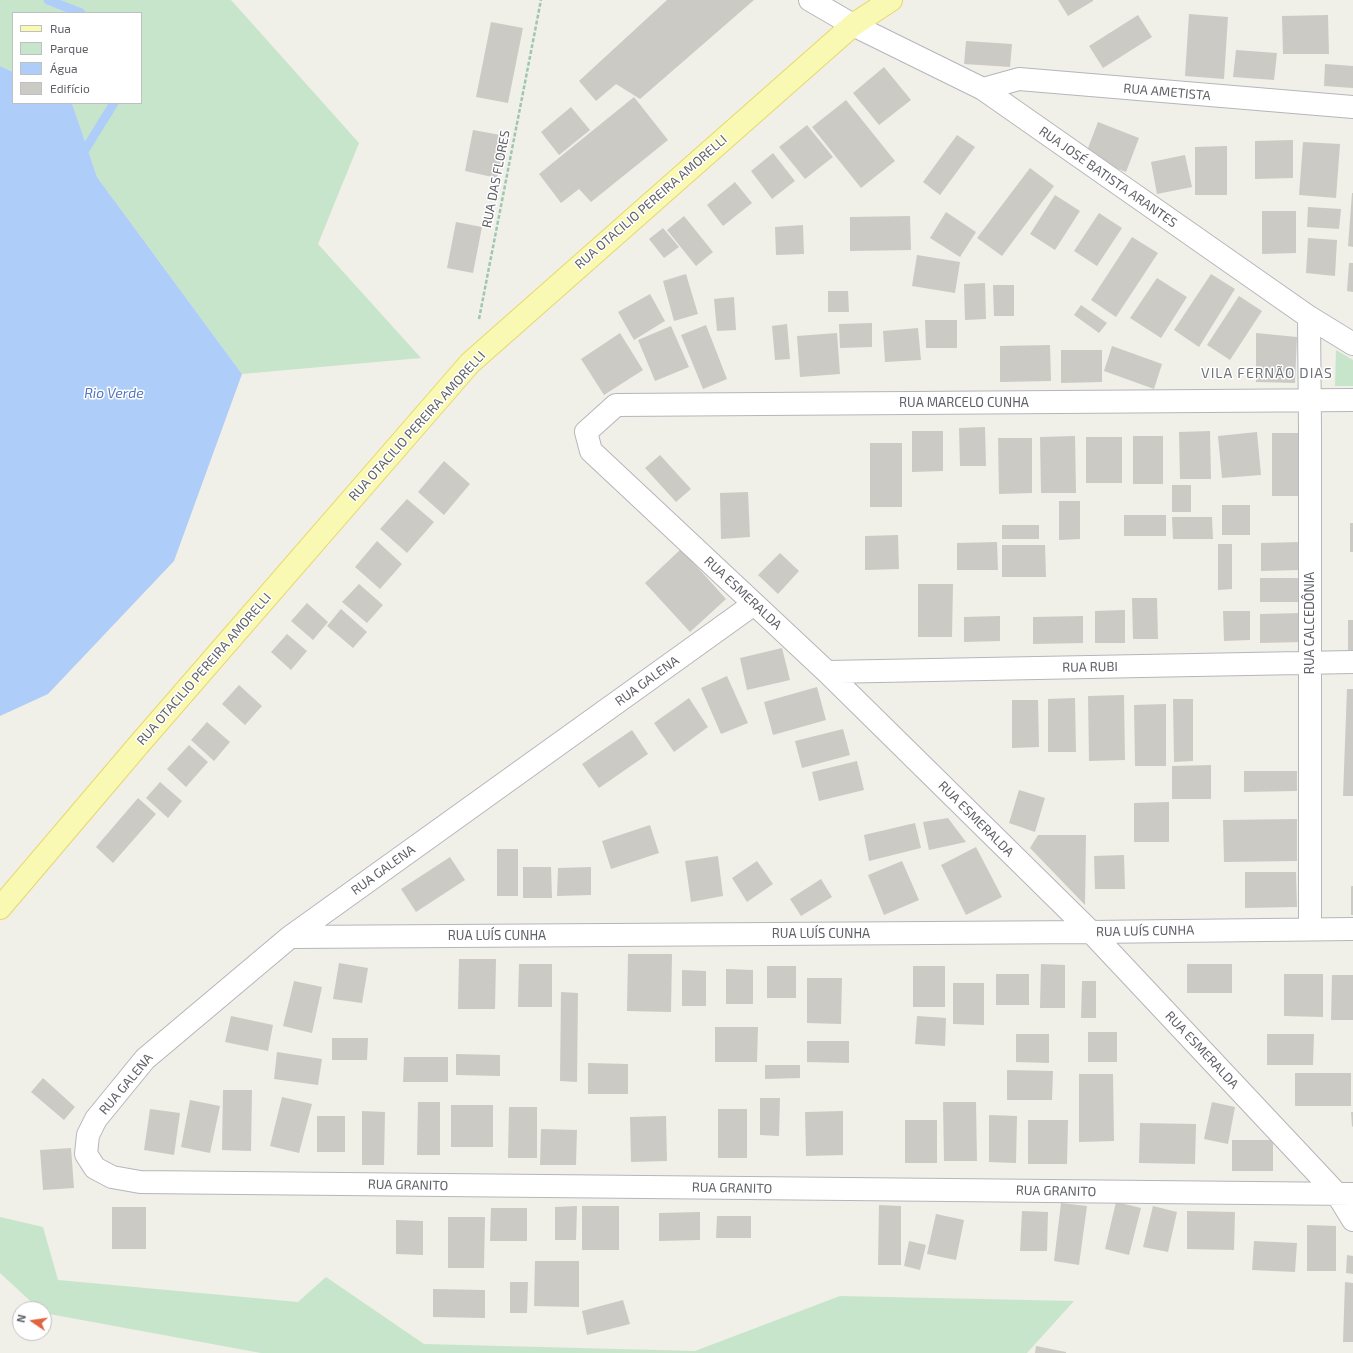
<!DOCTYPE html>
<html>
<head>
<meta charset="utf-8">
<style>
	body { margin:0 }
	#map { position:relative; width:1353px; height:1353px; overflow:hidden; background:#f0efe8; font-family:"Exo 2",sans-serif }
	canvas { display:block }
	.legend { position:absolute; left:12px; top:12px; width:130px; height:92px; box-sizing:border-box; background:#fff; border:1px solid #bfc0c2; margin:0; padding:5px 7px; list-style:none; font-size:12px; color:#5f6167 }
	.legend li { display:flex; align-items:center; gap:8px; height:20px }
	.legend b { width:20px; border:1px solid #bfc0c2 }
	.north { position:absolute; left:12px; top:1301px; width:40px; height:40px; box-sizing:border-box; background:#fff; border:1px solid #bfc0c2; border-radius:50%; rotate:283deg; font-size:11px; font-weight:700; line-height:16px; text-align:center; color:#5f6167 }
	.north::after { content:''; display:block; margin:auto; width:14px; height:18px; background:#de6540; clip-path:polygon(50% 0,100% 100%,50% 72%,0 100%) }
</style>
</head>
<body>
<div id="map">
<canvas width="1353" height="1353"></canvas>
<ul class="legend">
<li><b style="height:5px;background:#f9f9b3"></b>Rua</li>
<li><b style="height:11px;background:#c7e5cb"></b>Parque</li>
<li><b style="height:11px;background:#afcdf9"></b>Água</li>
<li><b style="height:11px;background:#cccac4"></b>Edifício</li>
</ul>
<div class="north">N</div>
</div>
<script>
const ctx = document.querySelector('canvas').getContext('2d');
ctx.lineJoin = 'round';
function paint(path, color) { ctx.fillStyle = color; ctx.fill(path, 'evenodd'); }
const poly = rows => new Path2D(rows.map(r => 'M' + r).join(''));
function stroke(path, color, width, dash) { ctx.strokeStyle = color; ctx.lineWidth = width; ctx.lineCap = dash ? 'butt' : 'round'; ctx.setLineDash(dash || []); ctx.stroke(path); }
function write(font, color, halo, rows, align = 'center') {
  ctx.font = font + ' "Exo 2",sans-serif'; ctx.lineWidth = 3; ctx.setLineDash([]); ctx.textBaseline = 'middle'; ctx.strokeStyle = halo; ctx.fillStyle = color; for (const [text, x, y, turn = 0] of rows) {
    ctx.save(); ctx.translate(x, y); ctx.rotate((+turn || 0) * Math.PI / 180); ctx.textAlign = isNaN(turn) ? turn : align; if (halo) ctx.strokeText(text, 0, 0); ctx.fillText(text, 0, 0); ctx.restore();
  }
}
paint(poly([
	[0,0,231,0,359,143,318,244,421,358,242,374,97,177,72,103,141,103,141,13,13,13,13,72,0,66],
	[1336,350,1353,360,1353,386,1335,386],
	[0,1217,43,1227,58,1280,298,1302,326,1277,424,1344,695,1351,840,1296,1074,1301,1027,1353,261,1353,44,1313,44,1309,39,1309,0,1273]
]), '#c7e5cb');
paint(poly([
	[0,66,13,72,13,103,72,103,97,177,242,374,174,561,48,694,0,716]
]), '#afcdf9');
stroke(poly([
	[48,0,81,13],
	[80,158,114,103]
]), '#afcdf9', 9);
paint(poly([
	[667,0,754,0,640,99,616,84,596,101,579,81],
	[1058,0,1093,0,1093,1,1068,16],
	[1189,14,1228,17,1224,79,1185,76],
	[1138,15,1152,37,1103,68,1089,46],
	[1328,15,1329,54,1283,54,1282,16],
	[491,22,523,28,508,103,476,97],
	[966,41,1012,44,1010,67,964,64],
	[1236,50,1277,53,1274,80,1233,77],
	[1325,64,1353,66,1353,88,1324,86],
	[884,67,911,100,879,125,853,93],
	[634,97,668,140,591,202,579,189,561,203,539,174],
	[846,100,895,161,861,188,812,127],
	[571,107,590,130,559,155,541,132],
	[1098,122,1139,138,1126,172,1085,156],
	[807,125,833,157,805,179,779,147],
	[473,130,506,136,497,178,465,171],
	[957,135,975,147,940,195,923,182],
	[1293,140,1293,178,1255,179,1255,141],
	[1303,142,1340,144,1336,198,1299,195],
	[1227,146,1227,195,1195,195,1195,147],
	[773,153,795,181,772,199,751,171],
	[1185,155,1192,187,1157,194,1151,162],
	[1030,168,1054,186,1002,256,977,238],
	[735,182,752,203,723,226,707,205],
	[1352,193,1353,193,1353,247,1348,246],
	[1055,195,1080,211,1055,250,1030,234],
	[1308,207,1341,209,1339,229,1307,227],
	[1262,211,1296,211,1296,253,1262,254],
	[946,212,976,232,960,257,930,238],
	[1099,213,1122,228,1097,266,1074,251],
	[684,216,713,252,696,266,667,230],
	[910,216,911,250,850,251,850,217],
	[456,222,482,227,473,273,447,268],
	[803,225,804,254,776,255,775,227],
	[663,228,679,247,664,258,649,239],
	[1132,237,1158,253,1116,317,1091,300],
	[1308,238,1337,240,1335,276,1306,273],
	[917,255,960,262,955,293,912,286],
	[1349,263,1353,263,1353,292,1347,291],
	[686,274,698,314,674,321,663,281],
	[1211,274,1235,289,1199,347,1174,330],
	[1157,278,1187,297,1161,338,1130,318],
	[985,283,986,319,965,320,964,284],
	[993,285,1014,285,1014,316,994,316],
	[828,291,848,291,849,312,828,312],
	[650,294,665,321,634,340,618,312],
	[1239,296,1262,311,1230,360,1207,345],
	[734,297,736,330,717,331,714,299],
	[1081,305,1107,323,1099,333,1074,315],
	[925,320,957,320,957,348,926,348],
	[872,323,872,347,840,348,839,324],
	[787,324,790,359,775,360,772,326],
	[706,325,727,379,703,389,681,335],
	[671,326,689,367,655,381,638,340],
	[918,328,921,360,885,362,883,331],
	[620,333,643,370,604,395,581,359],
	[837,333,840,374,800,377,797,336],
	[1256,333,1297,337,1295,383,1256,382],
	[1050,345,1051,381,1000,382,1000,346],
	[1112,346,1162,364,1154,389,1104,371],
	[1061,350,1102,350,1102,382,1061,383],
	[985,427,986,466,960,466,959,428],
	[912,431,943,431,943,471,912,472],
	[1210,431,1211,479,1180,479,1179,432],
	[1257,432,1261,475,1222,478,1218,436],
	[1272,433,1301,433,1301,496,1272,496],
	[1075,436,1076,493,1041,493,1040,437],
	[1133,436,1163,436,1163,484,1133,484],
	[1086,437,1122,437,1122,483,1086,483],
	[998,438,1032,438,1032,493,999,494],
	[870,443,902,443,902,507,870,507],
	[660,455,691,489,676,502,645,468],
	[444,461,470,484,444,515,418,492],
	[1172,485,1191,485,1191,512,1172,512],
	[748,492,750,537,721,539,720,493],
	[407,499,434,522,407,553,380,529],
	[1059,501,1080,501,1080,539,1059,540],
	[1222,505,1250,505,1250,535,1222,535],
	[1124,515,1166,515,1166,536,1124,536],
	[1172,517,1212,517,1213,539,1173,539],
	[1350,523,1353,523,1353,552,1350,552],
	[1002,525,1039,525,1039,539,1002,539],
	[898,535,899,569,865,570,865,536],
	[377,541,402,564,380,589,355,567],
	[997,542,998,570,957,570,957,543],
	[1300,542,1300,570,1261,571,1261,543],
	[1218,544,1232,544,1232,589,1218,590],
	[1002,545,1045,545,1046,577,1002,577],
	[681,549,726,599,690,632,645,583],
	[780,553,799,571,778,594,758,575],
	[1260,578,1299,578,1299,602,1260,602],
	[359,584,383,605,367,623,342,602],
	[918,584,953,584,952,637,918,637],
	[1132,598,1157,598,1158,639,1133,639],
	[307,603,328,622,313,640,291,621],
	[341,609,367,632,353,648,327,626],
	[1125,610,1125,643,1095,643,1095,611],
	[1223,611,1250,611,1250,640,1224,641],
	[1302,613,1302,642,1260,643,1260,614],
	[1000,616,1000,641,964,642,964,617],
	[1083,616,1083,643,1033,644,1033,617],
	[1348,620,1353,620,1353,650,1348,650],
	[287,634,307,651,291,670,271,652],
	[782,648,790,680,747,690,740,658],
	[727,676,748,723,721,734,701,688],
	[239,685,262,706,245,725,222,704],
	[817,687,826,720,773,735,764,702],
	[1347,689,1353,689,1353,796,1343,796],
	[1124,695,1125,760,1089,761,1088,696],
	[689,698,708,727,674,752,654,723],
	[1075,698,1076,752,1048,752,1048,699],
	[1173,699,1193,699,1193,761,1174,762],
	[1012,700,1038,700,1039,747,1012,748],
	[1166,704,1166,766,1135,766,1134,705],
	[207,722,230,742,214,761,191,740],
	[843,729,850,755,802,768,795,741],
	[632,730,648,754,599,788,582,764],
	[189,745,208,762,186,787,167,769],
	[857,761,864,790,819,801,812,772],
	[1211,765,1211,799,1172,799,1172,766],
	[1244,771,1297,771,1297,791,1244,792],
	[160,782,182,801,168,818,146,798],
	[1019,790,1045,798,1035,832,1009,823],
	[138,798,156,814,113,863,96,847],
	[1169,802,1169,842,1134,842,1134,803],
	[948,818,966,842,929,850,923,822],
	[1297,819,1297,861,1224,862,1223,820],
	[915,823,921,848,869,861,864,835],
	[650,825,659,853,611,869,602,841],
	[1038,835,1086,835,1085,905,1030,848],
	[976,847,1002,897,966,915,941,865],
	[497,849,518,849,518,896,497,896],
	[1124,855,1125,889,1095,889,1094,856],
	[718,856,723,896,691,902,685,861],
	[450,857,465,880,416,912,401,889],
	[757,861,773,884,747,902,732,878],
	[902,861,919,900,884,915,868,875],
	[523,867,551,867,552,898,523,898],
	[591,867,591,895,557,896,558,868],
	[1245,872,1296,872,1297,907,1245,908],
	[821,879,832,897,801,916,790,899],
	[1351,886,1353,886,1353,915,1351,915],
	[628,954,672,954,671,1012,627,1011],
	[459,959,496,959,495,1009,458,1009],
	[339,963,368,968,362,1003,333,999],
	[519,964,552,964,552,1007,518,1007],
	[1041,964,1065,965,1065,1008,1040,1008],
	[1187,964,1232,964,1232,993,1187,993],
	[767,966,796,966,796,998,767,998],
	[913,966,945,966,945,1007,913,1007],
	[726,969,753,970,753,1004,726,1004],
	[682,970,706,971,706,1006,682,1006],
	[996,974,1029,974,1029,1005,996,1005],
	[1284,974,1323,974,1323,1017,1284,1016],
	[1332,975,1353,975,1353,1020,1331,1020],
	[807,978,842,978,841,1024,807,1023],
	[294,981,322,987,312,1033,283,1026],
	[1082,981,1096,981,1096,1018,1081,1018],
	[953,983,984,983,984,1025,953,1024],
	[561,992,578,993,577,1082,560,1081],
	[231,1016,273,1025,268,1051,225,1042],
	[917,1016,946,1018,945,1046,915,1044],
	[715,1027,758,1027,757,1062,715,1062],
	[1088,1032,1117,1032,1117,1062,1088,1062],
	[1016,1034,1049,1034,1049,1063,1016,1062],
	[1267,1034,1314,1034,1313,1065,1267,1065],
	[332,1038,368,1038,367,1060,332,1060],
	[807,1041,849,1041,849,1063,807,1062],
	[277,1052,322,1059,318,1085,274,1079],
	[456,1054,500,1055,500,1076,456,1075],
	[404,1057,448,1057,448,1082,403,1082],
	[588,1063,628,1064,628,1094,588,1094],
	[765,1065,800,1065,800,1078,765,1079],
	[1007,1070,1053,1071,1052,1100,1007,1100],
	[1295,1073,1351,1073,1351,1106,1295,1106],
	[1079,1074,1113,1074,1114,1141,1079,1142],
	[43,1078,75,1107,64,1120,31,1092],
	[223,1090,252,1090,251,1151,222,1150],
	[282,1097,312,1104,299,1153,270,1146],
	[760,1098,780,1098,779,1136,760,1135],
	[190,1100,220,1106,210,1153,181,1147],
	[418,1102,440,1102,440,1155,417,1155],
	[943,1102,976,1102,977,1161,944,1161],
	[1212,1102,1235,1107,1228,1144,1204,1139],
	[451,1105,493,1105,493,1147,451,1147],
	[509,1107,537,1107,537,1158,508,1158],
	[150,1109,180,1113,174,1155,144,1150],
	[718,1109,747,1109,747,1158,718,1158],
	[362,1111,385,1112,384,1165,362,1165],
	[843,1111,843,1155,806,1156,805,1112],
	[1351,1112,1353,1112,1353,1126,1352,1127],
	[989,1115,1017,1116,1016,1163,989,1162],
	[317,1116,345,1116,345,1152,317,1152],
	[666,1116,667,1161,631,1162,630,1117],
	[905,1120,937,1120,937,1163,905,1163],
	[1028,1120,1068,1120,1067,1164,1028,1164],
	[1140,1123,1196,1124,1195,1164,1139,1163],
	[541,1129,577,1130,576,1165,540,1165],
	[1232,1140,1273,1140,1273,1171,1232,1171],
	[71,1148,74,1188,43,1190,40,1150],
	[1116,1202,1141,1208,1129,1255,1105,1249],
	[1061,1203,1087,1206,1079,1265,1054,1261],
	[879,1205,901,1206,901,1265,878,1265],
	[577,1206,576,1240,555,1240,555,1207],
	[582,1206,619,1206,619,1250,582,1250],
	[1153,1206,1177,1212,1168,1252,1143,1247],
	[112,1207,146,1207,146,1249,112,1249],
	[491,1208,527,1208,527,1241,490,1241],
	[1022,1211,1048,1212,1047,1251,1020,1251],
	[1187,1211,1235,1212,1234,1250,1187,1249],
	[700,1212,700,1240,659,1241,659,1213],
	[936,1214,964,1220,956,1260,927,1254],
	[717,1216,751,1216,751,1238,716,1238],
	[448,1217,485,1217,484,1268,448,1268],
	[396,1220,423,1221,423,1255,396,1254],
	[1307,1225,1336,1226,1336,1271,1307,1271],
	[909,1241,926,1245,920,1270,904,1266],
	[1254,1241,1297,1243,1295,1272,1252,1270],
	[1347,1255,1353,1256,1353,1274,1346,1273],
	[535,1261,579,1261,579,1307,534,1306],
	[510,1282,528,1282,527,1313,510,1313],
	[1345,1282,1353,1283,1353,1342,1343,1342],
	[433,1289,485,1290,485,1318,433,1317],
	[623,1300,630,1324,587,1335,582,1311],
	[1036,1346,1066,1352,1066,1353,1035,1353]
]), '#cccac4');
const minor = poly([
	[810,0,853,25,983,89,1309,317,1353,344],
	[983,89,1019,79,1353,107],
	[1309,317,1310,430,1310,929],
	[1353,400,616,405,586,432,591,451,827,672,1091,932,1337,1194,1353,1220],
	[754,604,290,937,145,1059,96,1119,88,1135,86,1154,95,1168,112,1177,140,1182,1353,1194],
	[827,672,1353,662],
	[290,937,1091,932,1353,929]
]);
const major = poly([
	[0,908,141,742,470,363,853,25,891,0]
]);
stroke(minor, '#b5b6bb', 24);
stroke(major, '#e8d869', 24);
stroke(poly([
	[479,319,541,0]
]), '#a0c6b1', 2.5, [4, 2]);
stroke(minor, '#fff', 22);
stroke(major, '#f9f9b3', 22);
write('13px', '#5f6167', '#fff', [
	["RUA AMETISTA",1167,92,5],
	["RUA JOSÉ BATISTA ARANTES",1108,177,35],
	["RUA DAS FLORES",496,179,-79],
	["RUA OTACILIO PEREIRA AMORELLI",651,202,-41],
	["RUA MARCELO CUNHA",964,403],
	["RUA OTACILIO PEREIRA AMORELLI",417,426,-48],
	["RUA ESMERALDA",743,593,43],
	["RUA CALCEDÔNIA",1310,623,-90],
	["RUA RUBI",1090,667,-1],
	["RUA OTACILIO PEREIRA AMORELLI",204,669,-49],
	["RUA GALENA",647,681,-36],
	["RUA ESMERALDA",976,819,45],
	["RUA GALENA",383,870,-36],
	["RUA LUÍS CUNHA",1145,931,-1],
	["RUA LUÍS CUNHA",821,934],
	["RUA LUÍS CUNHA",497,936],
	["RUA ESMERALDA",1202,1050,47],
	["RUA GALENA",126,1084,-50],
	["RUA GRANITO",408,1185,1],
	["RUA GRANITO",732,1188,1],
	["RUA GRANITO",1056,1191,1]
]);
ctx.letterSpacing = '1px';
write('14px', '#707379', '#fff', [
	["VILA FERNÃO DIAS",1267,373]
]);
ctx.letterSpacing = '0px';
write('italic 14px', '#5275bc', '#fff', [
	["Rio Verde",114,393]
]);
</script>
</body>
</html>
